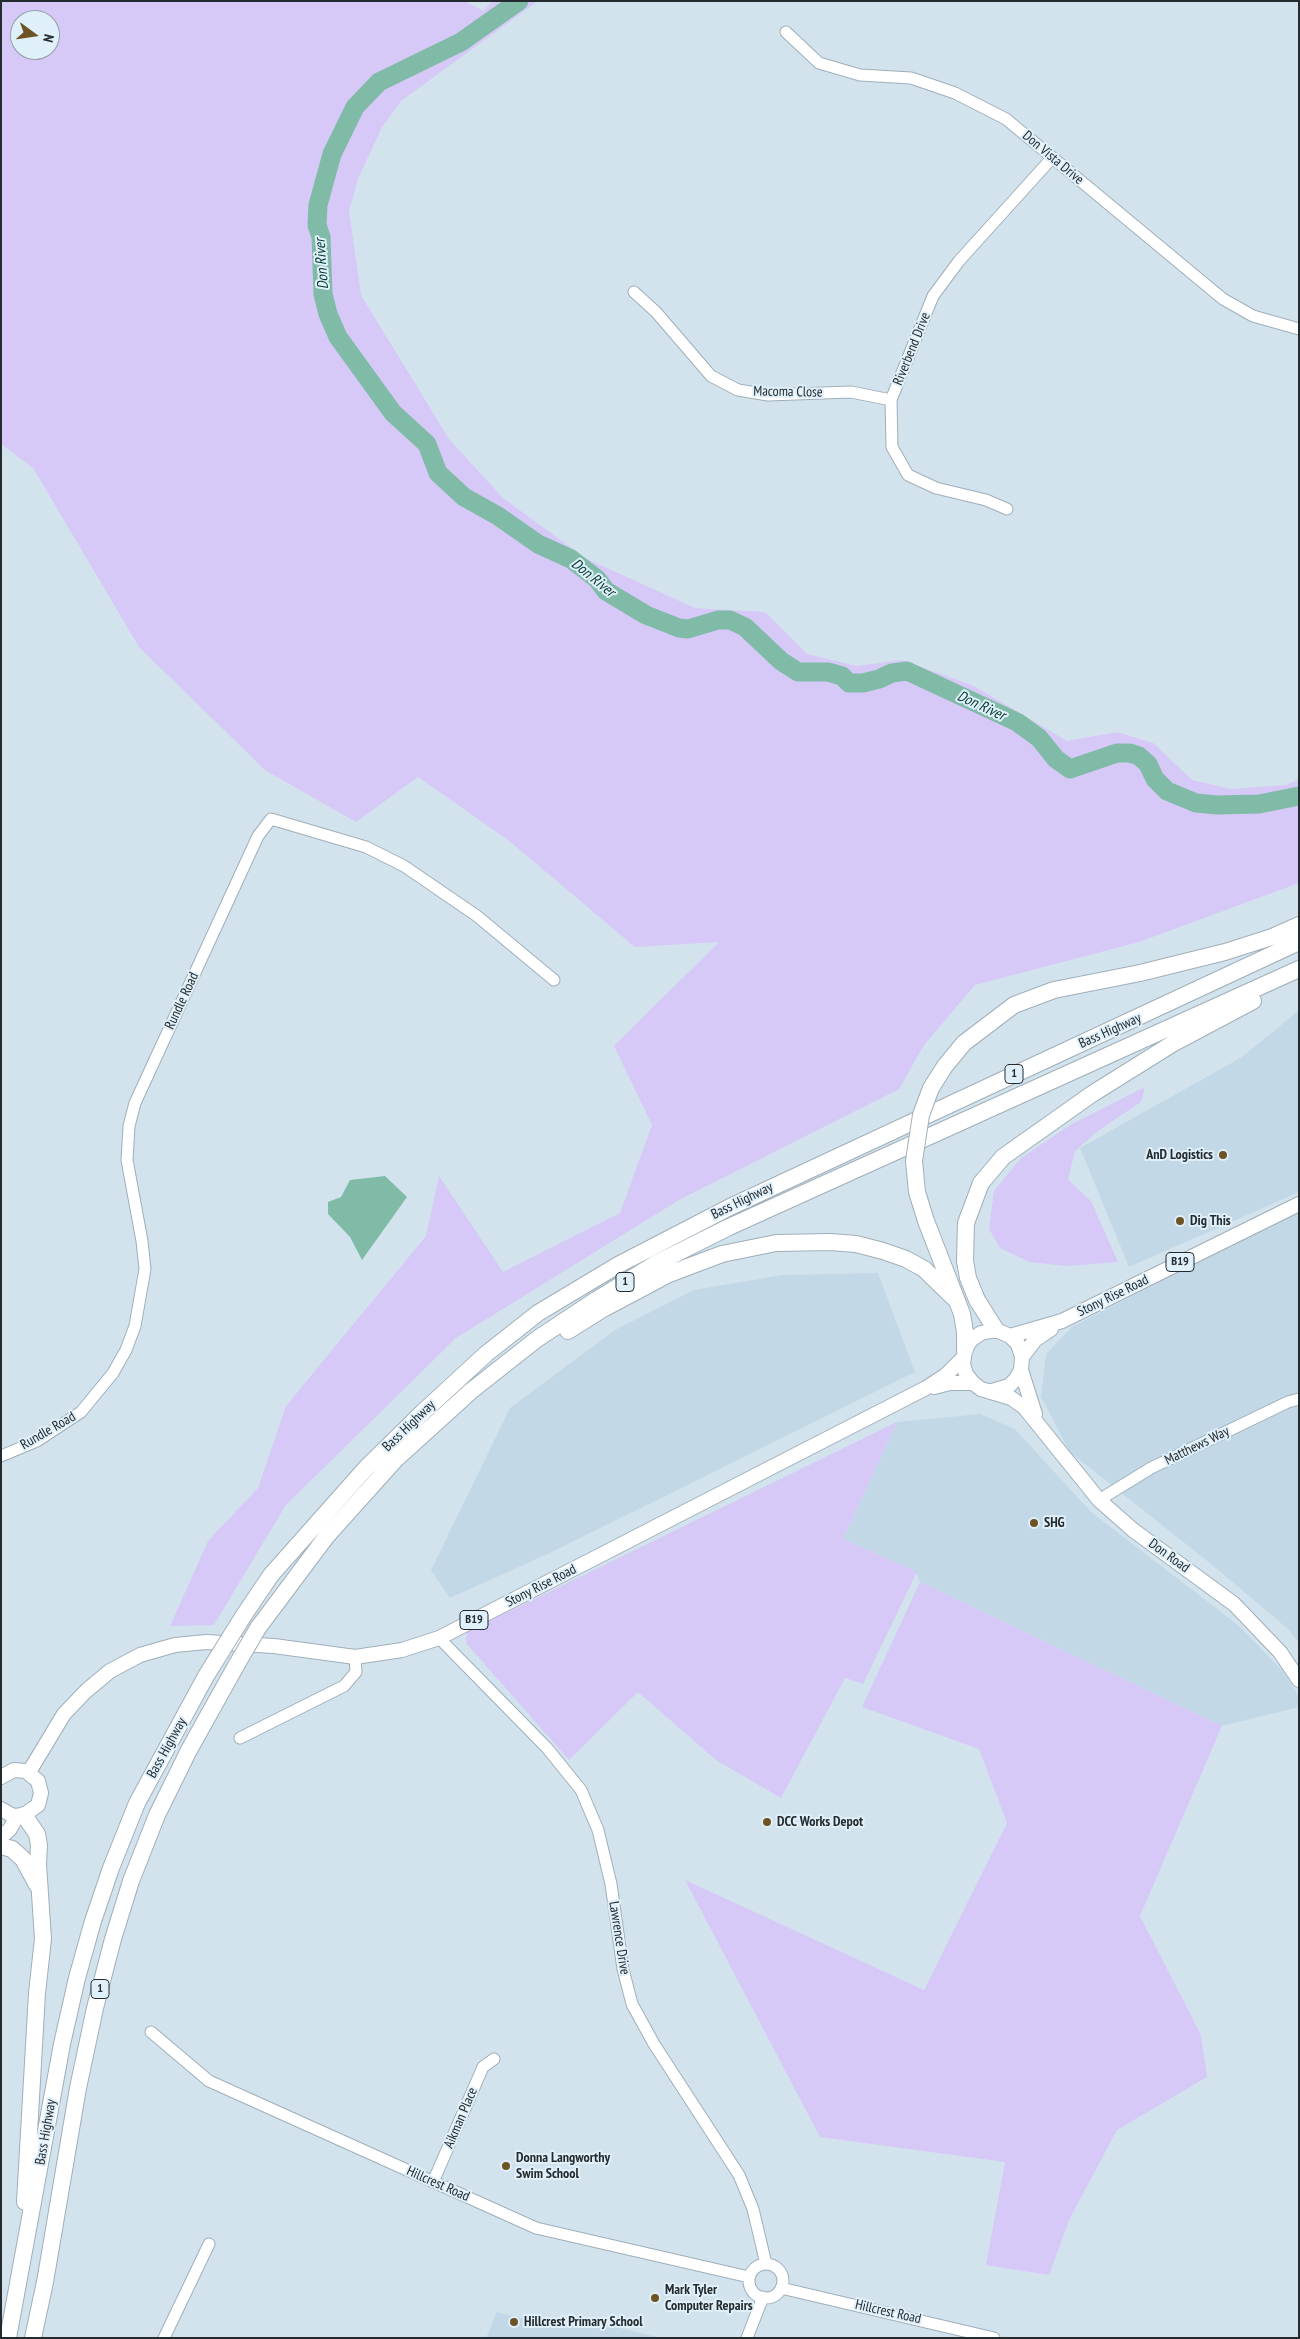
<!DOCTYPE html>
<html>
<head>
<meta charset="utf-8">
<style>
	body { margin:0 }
	#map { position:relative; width:1300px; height:2339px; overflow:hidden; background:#d3e3ed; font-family:"PT Sans Narrow",sans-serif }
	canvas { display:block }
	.frame { position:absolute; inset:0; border:2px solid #242b2e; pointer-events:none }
	.north { position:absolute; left:10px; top:10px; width:50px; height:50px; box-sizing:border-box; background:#e0f0fa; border:1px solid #95a1a8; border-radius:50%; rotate:104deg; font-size:14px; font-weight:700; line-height:20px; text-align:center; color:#242b2e }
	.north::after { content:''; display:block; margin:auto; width:18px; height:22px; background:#6e5325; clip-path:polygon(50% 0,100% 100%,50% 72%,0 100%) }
</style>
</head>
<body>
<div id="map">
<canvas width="1300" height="2339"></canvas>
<div class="frame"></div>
<div class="north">N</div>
</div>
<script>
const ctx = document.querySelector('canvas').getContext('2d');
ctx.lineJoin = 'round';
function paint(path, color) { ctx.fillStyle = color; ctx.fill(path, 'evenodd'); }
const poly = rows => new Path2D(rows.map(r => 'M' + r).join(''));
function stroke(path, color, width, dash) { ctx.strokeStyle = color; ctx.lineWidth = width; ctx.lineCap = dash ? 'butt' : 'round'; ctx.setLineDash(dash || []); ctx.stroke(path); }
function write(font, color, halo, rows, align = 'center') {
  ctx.font = font + ' "PT Sans Narrow",sans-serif'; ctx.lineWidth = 4; ctx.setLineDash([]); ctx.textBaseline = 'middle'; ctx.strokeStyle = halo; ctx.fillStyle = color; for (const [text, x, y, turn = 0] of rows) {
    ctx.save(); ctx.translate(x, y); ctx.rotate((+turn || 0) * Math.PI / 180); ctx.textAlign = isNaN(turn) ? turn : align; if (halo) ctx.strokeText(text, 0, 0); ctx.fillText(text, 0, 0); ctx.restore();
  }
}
paint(poly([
	[1298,1011,1299,1192,1129,1267,1080,1148,1242,1057],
	[1299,1208,1299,1643,1289,1630,1216,1568,1070,1452,1041,1397,1046,1354,1072,1327],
	[878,1273,915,1372,552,1552,450,1598,431,1570,510,1408,615,1330,694,1290,783,1275],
	[980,1414,1015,1429,1091,1512,1238,1625,1283,1671,1299,1697,1299,1707,1222,1726,920,1582,916,1572,843,1539,897,1422],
	[497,2312,562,2328,567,2315,661,2338,486,2338]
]), '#c2d8e7');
paint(poly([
	[1,1,464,1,484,11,492,1,538,1,401,101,382,127,358,179,349,211,361,295,449,439,503,498,585,558,695,608,765,612,807,654,857,666,902,660,974,686,1067,741,1117,732,1153,743,1192,780,1231,789,1286,785,1299,779,1299,883,1139,942,975,985,924,1045,899,1089,679,1200,456,1338,286,1505,214,1625,170,1626,208,1541,258,1488,286,1406,426,1236,439,1176,503,1272,620,1213,652,1125,614,1046,719,942,635,947,508,840,418,777,356,822,265,770,139,647,33,468,1,444],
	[20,20,50,20,50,50,20,50],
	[1145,1087,1141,1102,1098,1131,1075,1151,1068,1180,1091,1201,1118,1262,1067,1266,1029,1262,1000,1248,989,1229,994,1191,1021,1158,1072,1124],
	[897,1422,843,1539,917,1572,863,1684,845,1678,781,1798,716,1760,638,1692,569,1760,466,1643,467,1632],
	[920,1582,1222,1726,1140,1916,1201,2035,1207,2077,1117,2130,1070,2218,1049,2275,986,2265,1005,2162,820,2137,685,1880,924,1990,1007,1823,979,1749,862,1707]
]), '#d6c9f7');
paint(poly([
	[385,1176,407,1197,362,1260,350,1237,328,1214,328,1202,341,1197,350,1180]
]), '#80bba8');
stroke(poly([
	[519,1,461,42,379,82,355,107,332,154,318,205,317,225,321,237,323,294,328,314,338,337,393,413,427,444,438,473,464,497,498,516,538,544,571,559,597,579,606,591,646,615,679,628,688,629,718,620,730,620,745,627,781,661,798,672,828,672,842,676,849,683,863,683,879,679,892,673,907,671,1017,722,1039,738,1056,759,1070,769,1117,753,1130,753,1139,756,1148,764,1155,779,1167,791,1196,803,1217,805,1259,804,1299,796]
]), '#80bba8', 19);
const minor = poly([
	[786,32,819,63,860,75,911,78,955,93,1006,119,1223,299,1253,316,1299,329],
	[634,292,656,312,711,376,738,390,768,395,851,392,891,400],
	[1007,509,986,500,936,488,908,475,892,447,891,400,933,296,959,261,1052,158],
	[1,1456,37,1441,81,1412,113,1373,126,1350,135,1326,145,1269,142,1241,127,1160,129,1126,135,1103,258,836,271,819,366,847,404,866,477,916,554,980],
	[1099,1500,1151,1468,1288,1402,1299,1399],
	[439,1638,547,1748,581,1790,598,1830,611,1884,623,1969,632,2004,654,2044,739,2175,753,2209,766,2264],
	[240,1738,344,1686,356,1672,355,1657],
	[151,2032,209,2081,536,2228,749,2277],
	[433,2182,483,2067,494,2059],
	'749 2281a17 17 0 1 1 34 0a17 17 0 1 1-34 0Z',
	[781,2288,994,2338],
	[164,2338,209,2244],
	[747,2338,763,2297]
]);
const major = poly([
	[1010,1336,1062,1321,1299,1204],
	[1022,1357,1035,1340,1051,1329],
	[1021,1370,1035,1414],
	[934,1387,950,1383,973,1383],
	[992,1391,1009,1386,1016,1379,1021,1370,1022,1357,1018,1344,1010,1336,996,1330,981,1333,971,1340,965,1350,963,1364,966,1374,973,1383,981,1389,1011,1398,1024,1407,1099,1500,1133,1530,1234,1604,1280,1652,1299,1680],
	[29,1772,64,1714,86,1691,110,1671,140,1655,175,1645,206,1642,274,1646,355,1657,402,1650,439,1638,926,1388,946,1375,963,1358],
	[1,1777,14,1770,26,1771,38,1781,41,1793,38,1805,24,1815,13,1816,1,1809],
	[1,1837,10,1829,17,1816]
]);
const highway = poly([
	[945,1066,964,1043,1014,1005,1054,990,1140,973,1225,952,1272,937,1299,925],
	[914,1161,917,1192,926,1221,962,1314,965,1332,965,1350],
	[996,1330,977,1300,968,1278,965,1261,966,1223,981,1183,1003,1157,1092,1094,1172,1044,1253,1001],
	[568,1331,603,1309,669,1274,722,1254,776,1243,830,1242,856,1244,883,1251,906,1259,924,1269,956,1300],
	[244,1615,271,1575,366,1468,423,1412,486,1354,538,1313,618,1265,730,1207,1299,942],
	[258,1628,326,1537,396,1459,471,1391,537,1339,596,1300,655,1264,729,1227,1299,969],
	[24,1815,37,1834,39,1845,38,1864,43,1939,37,1993,25,2202],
	[1,1846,12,1849,23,1859,37,1885],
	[8,2338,62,2044,77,1978,93,1921,111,1868,137,1803,206,1676],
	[33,2338,45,2282,78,2088,95,2008,113,1939,131,1881,157,1815,189,1750,237,1664]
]);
stroke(minor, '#9fafb9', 13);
stroke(major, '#9fafb9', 16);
stroke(highway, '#9fafb9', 18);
stroke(minor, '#fff', 11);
stroke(major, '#fff', 14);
stroke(highway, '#fff', 16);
const highwayBridge = poly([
	[914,1161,921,1115,931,1088,945,1066],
	[237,1664,258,1628],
	[206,1676,244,1615]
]);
stroke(highwayBridge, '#9fafb9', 18, []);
stroke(highwayBridge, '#fff', 16);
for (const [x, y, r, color] of [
	[1223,1155,5,"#6e5325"],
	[1180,1221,5,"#6e5325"],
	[1034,1523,5,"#6e5325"],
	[767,1822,5,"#6e5325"],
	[506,2166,5,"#6e5325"],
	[655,2298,5,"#6e5325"],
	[514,2322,5,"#6e5325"]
]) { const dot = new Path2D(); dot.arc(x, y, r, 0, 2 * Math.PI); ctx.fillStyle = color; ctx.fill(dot); stroke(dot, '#e0f0fa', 2); }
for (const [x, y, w] of [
	[1014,1074,18],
	[1180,1262,28],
	[625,1282,18],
	[474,1620,28],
	[100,1989,18]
]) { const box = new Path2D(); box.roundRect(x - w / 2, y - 9.5, w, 19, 4); ctx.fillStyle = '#e0f0fa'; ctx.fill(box); stroke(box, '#242b2e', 1); }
write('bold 12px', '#242b2e', null, [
	["1",1014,1074],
	["B19",1180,1262],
	["1",625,1282],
	["B19",474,1620],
	["1",100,1989]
]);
write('14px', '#242b2e', '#e0f0fa', [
	["Don Vista Drive",1053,158,40],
	["Riverbend Drive",912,349,-68],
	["Macoma Close",788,392,1],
	["Rundle Road",182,1001,-65],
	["Bass Highway",1110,1031,-24],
	["Bass Highway",742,1201,-26],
	["Stony Rise Road",1113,1296,-26],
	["Bass Highway",409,1426,-44],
	["Rundle Road",48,1431,-30],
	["Matthews Way",1197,1446,-26],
	["Don Road",1169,1556,36],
	["Stony Rise Road",541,1586,-27],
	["Bass Highway",167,1748,-61],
	["Lawrence Drive",619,1938,81],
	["Aikman Place",461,2118,-67],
	["Bass Highway",46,2132,-80],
	["Hillcrest Road",438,2184,24],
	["Hillcrest Road",888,2312,13]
]);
write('bold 14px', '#242b2e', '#e0f0fa', [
	["AnD Logistics",1213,1155,"right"],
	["Dig This",1190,1221],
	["SHG",1044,1523],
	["DCC Works Depot",777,1822],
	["Donna Langworthy",516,2158],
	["Swim School",516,2174],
	["Mark Tyler",665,2290],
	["Computer Repairs",665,2306],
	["Hillcrest Primary School",524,2322]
], 'left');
write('italic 15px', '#033a2d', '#e0f0fa', [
	["Don River",322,264,-94],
	["Don River",593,578,39],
	["Don River",981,706,25]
]);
</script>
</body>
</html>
